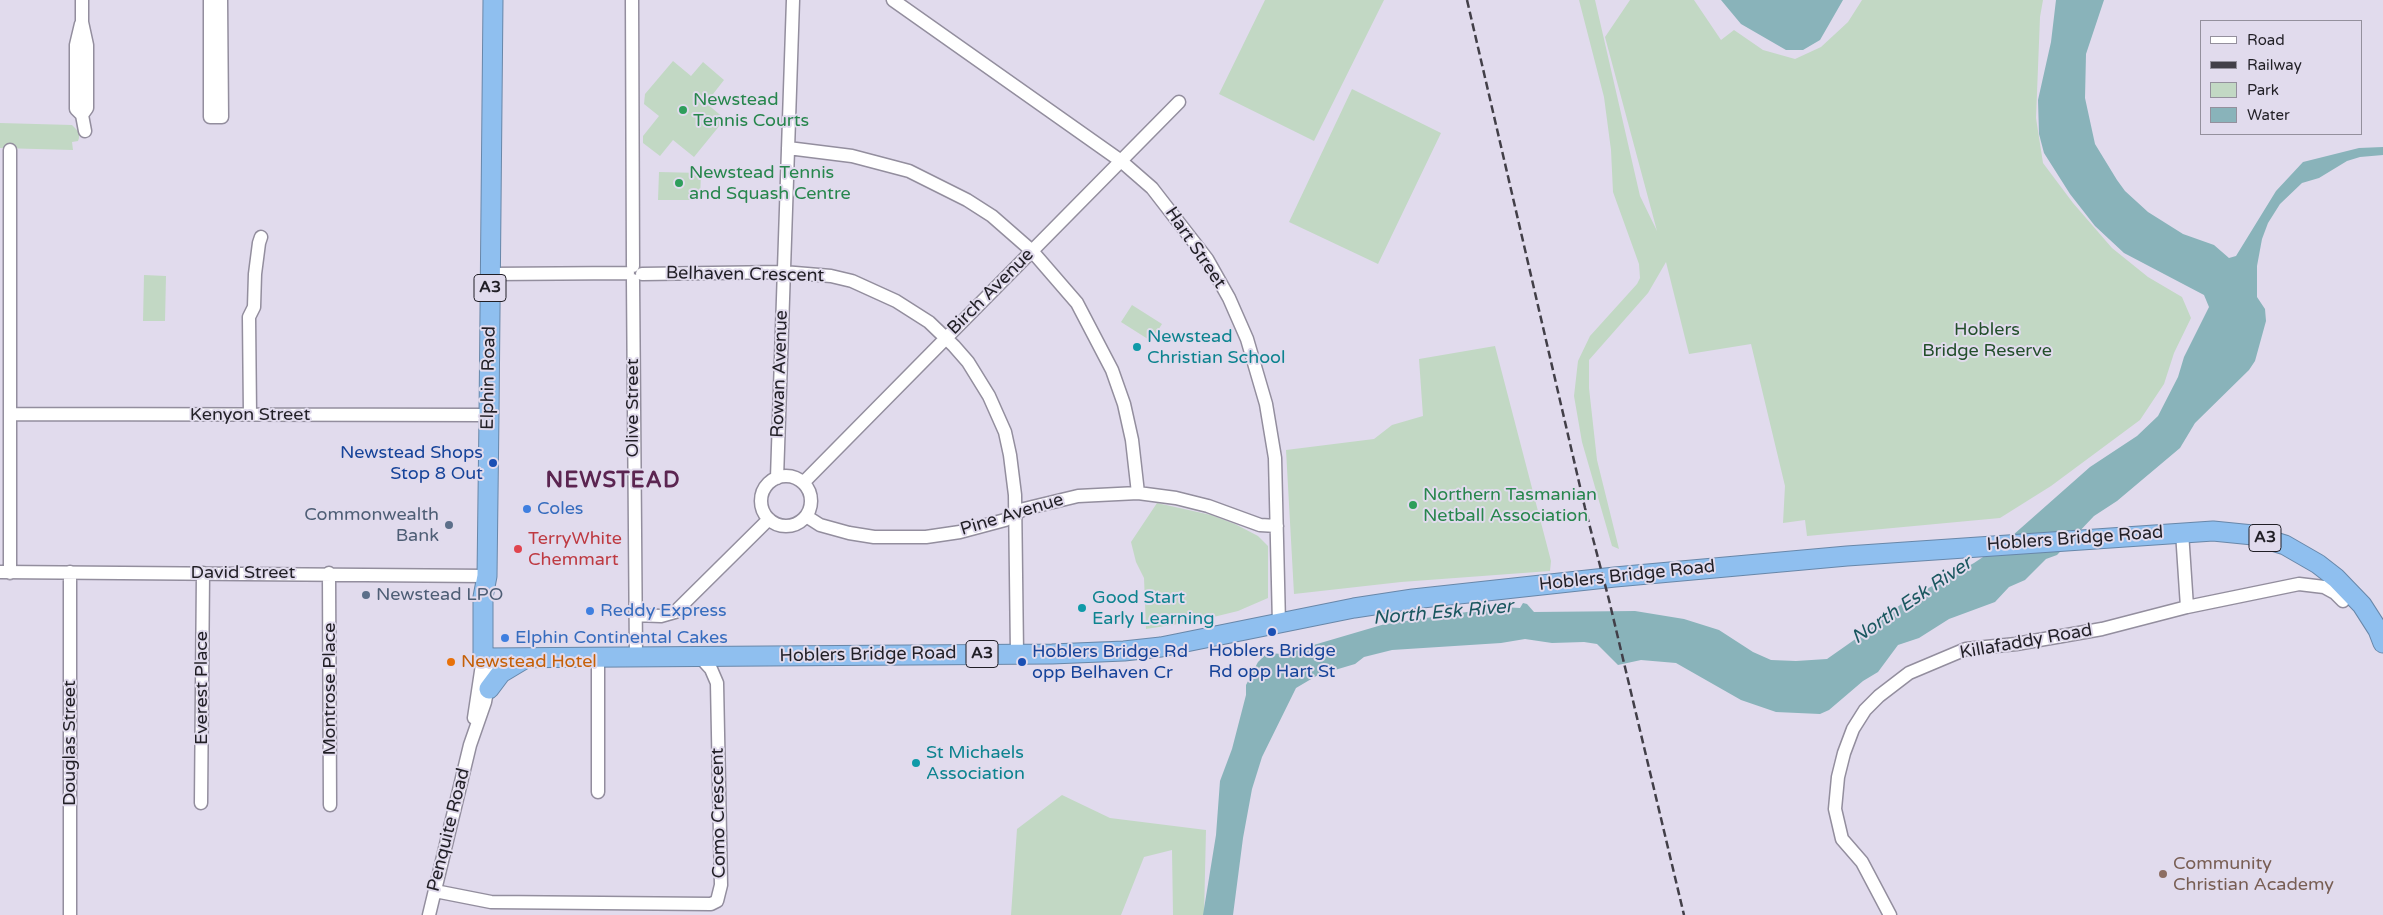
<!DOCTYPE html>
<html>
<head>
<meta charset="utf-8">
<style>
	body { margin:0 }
	#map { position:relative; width:2383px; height:915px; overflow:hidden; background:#e1dbed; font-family:"Varela Round",sans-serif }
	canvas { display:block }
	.legend { position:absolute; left:2200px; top:20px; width:162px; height:115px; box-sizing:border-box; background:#e1dbed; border:1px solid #94909d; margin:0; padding:6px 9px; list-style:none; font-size:15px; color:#211f26 }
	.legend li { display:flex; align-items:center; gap:10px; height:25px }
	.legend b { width:25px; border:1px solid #94909d }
</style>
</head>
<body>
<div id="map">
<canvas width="2383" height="915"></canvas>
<ul class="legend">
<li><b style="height:6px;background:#fff"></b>Road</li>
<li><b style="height:6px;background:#423f48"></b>Railway</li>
<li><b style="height:14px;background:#c2d8c4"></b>Park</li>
<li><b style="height:14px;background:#89b3ba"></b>Water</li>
</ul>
</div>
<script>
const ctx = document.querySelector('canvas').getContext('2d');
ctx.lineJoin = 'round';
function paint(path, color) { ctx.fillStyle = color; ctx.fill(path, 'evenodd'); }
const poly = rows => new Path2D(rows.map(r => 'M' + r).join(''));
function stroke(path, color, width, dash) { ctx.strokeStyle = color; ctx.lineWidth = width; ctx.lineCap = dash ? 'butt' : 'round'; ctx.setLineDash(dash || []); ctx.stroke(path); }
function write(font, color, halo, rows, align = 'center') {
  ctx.font = font + ' "Varela Round",sans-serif'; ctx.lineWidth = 4; ctx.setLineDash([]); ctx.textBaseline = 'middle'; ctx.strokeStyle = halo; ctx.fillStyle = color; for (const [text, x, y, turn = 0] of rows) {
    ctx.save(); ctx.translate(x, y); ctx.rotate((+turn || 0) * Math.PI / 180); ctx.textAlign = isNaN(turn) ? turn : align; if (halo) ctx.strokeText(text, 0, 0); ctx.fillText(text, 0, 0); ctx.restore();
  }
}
paint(poly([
	[1265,0,1384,0,1314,141,1219,94],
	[1579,0,1595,0,1640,196,1657,231,1605,37,1630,0,1694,0,1721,40,1734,30,1763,50,1795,59,1821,47,1848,22,1862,0,2043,0,2040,17,2036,118,2043,163,2073,203,2112,248,2148,277,2182,297,2191,318,2174,353,2164,384,2140,420,2051,486,2000,518,1807,536,1805,520,1783,523,1785,486,1751,344,1689,354,1666,262,1648,293,1589,360,1589,388,1597,460,1619,549,1612,546,1582,442,1574,396,1578,361,1590,336,1637,284,1640,278,1639,264,1613,192,1611,150,1604,97],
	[673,61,691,76,703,62,724,80,706,103,725,119,694,157,673,140,660,156,643,143,643,136,659,116,644,104,645,94],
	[1352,89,1441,133,1378,264,1289,222],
	[0,123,72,125,79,132,79,138,78,141,72,142,73,150,0,148],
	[659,172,701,173,700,200,658,200],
	[144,275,166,276,165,321,143,321],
	[1132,305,1162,324,1151,341,1121,322],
	[1495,346,1551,561,1550,571,1401,582,1294,594,1286,450,1374,439,1392,425,1423,416,1419,359],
	[1157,503,1211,515,1235,524,1258,536,1268,546,1268,598,1238,611,1197,621,1146,629,1144,578,1136,562,1131,542],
	[1062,795,1110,818,1206,830,1204,915,1173,915,1172,850,1144,857,1121,915,1011,915,1017,829]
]), '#c2d8c4');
paint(poly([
	[1721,0,1843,0,1820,40,1803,50,1786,50,1741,24],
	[2056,0,2104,0,2086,54,2085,98,2095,144,2117,180,2125,191,2148,212,2183,234,2214,245,2229,258,2236,256,2276,191,2303,162,2359,148,2383,147,2383,155,2360,157,2347,161,2319,178,2302,183,2280,204,2268,223,2262,239,2257,266,2257,297,2265,309,2266,321,2255,361,2249,370,2195,423,2180,448,2117,501,2094,516,2057,555,2046,559,2025,580,2009,587,1995,602,1949,619,1919,638,1898,645,1878,672,1863,681,1829,710,1820,714,1776,712,1741,700,1676,663,1641,660,1618,665,1597,644,1584,642,1552,643,1525,639,1501,643,1392,650,1364,657,1355,664,1318,675,1296,688,1262,757,1252,789,1243,838,1233,915,1203,915,1216,835,1220,781,1232,749,1246,695,1246,685,1258,662,1267,653,1283,654,1385,624,1501,607,1520,608,1523,603,1527,604,1534,612,1635,611,1684,619,1719,630,1753,652,1771,660,1796,661,1827,659,1874,626,1905,601,1974,563,2004,543,2090,467,2137,436,2158,416,2178,377,2184,357,2209,307,2204,295,2124,253,2095,226,2070,194,2044,153,2039,134,2038,100,2051,42]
]), '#89b3ba');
const minor = poly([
	[82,0,82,22,87,45,87,108,82,115],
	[210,0,210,117,222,117,221,0],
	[632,0,633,266],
	[893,0,1121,161,1152,188,1207,259,1229,298,1247,339,1266,404,1275,458,1279,624],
	[81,24,76,45,76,109,82,115,85,131],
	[788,148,852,156,909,171,967,200,992,216,1032,251,1077,303,1112,370,1124,404,1132,440,1138,493],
	[490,274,628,273],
	[642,274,783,272,831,276,852,281,896,301,929,322,954,346,968,362,989,396,1005,432,1010,455,1015,495,1017,654],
	[633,280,636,657],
	[10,414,489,415],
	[250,414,249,317,254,307,255,274,259,243,261,237],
	'761 501a25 25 0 1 1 50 0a25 25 0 1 1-50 0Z',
	[777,478,793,0],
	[803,483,1179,102],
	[806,516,820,525,849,533,874,537,926,537,960,532,1005,520,1024,509,1078,496,1138,493,1176,498,1208,506,1260,525,1277,526],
	[2182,532,2187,607],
	[0,572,487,576],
	[70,572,70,915],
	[10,573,10,150],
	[329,573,330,805],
	[635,615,661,616,675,612,769,519],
	[598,657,598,792],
	[474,718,483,658],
	[201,803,203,573],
	[435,891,491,902,711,904,717,901,721,885,717,683,711,669,700,657],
	[429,915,470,745,485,702,493,658],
	[1890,915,1862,862,1842,839,1835,809,1838,777,1844,753,1853,729,1865,710,1879,696,1909,673,1966,649,2016,644,2102,629,2187,607,2299,584,2324,587,2335,593,2343,601]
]);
const highway = poly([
	[493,0,489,415,487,576,483,597,483,658,1052,654,1124,651,1161,647,1354,608,1413,599,1615,577,1847,556,2213,531,2253,535,2285,545,2318,564,2336,578,2362,605,2378,630,2383,643],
	[489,689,501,673,526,658]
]);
stroke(minor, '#938e9e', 15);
stroke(highway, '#6887a9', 21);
stroke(minor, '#fff', 12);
stroke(highway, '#8fbfef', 19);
stroke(poly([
	[1467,0,1585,508,1609,600,1684,915]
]), '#423f48', 2.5, [8, 4]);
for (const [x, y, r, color] of [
	[683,110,5,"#2e9e5b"],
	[679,183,5,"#2e9e5b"],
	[1137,347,5,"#0f9aa8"],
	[493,463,5,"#1a4fb4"],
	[1413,505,5,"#2e9e5b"],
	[527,509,5,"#3f7fe0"],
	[449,525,5,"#5c6f8a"],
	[518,549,5,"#e0444e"],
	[366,595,5,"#5c6f8a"],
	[1082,608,5,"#0f9aa8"],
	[590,611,5,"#3f7fe0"],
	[1272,632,5,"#1a4fb4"],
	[505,638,5,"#3f7fe0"],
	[451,662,5,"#e8710a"],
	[1022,662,5,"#1a4fb4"],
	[916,763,5,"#0f9aa8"],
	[2163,874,5,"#8d6e63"]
]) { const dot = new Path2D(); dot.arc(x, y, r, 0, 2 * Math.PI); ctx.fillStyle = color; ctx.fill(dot); stroke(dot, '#e1dbed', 2); }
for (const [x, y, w] of [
	[490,288,32],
	[2265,538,32],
	[982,654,32]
]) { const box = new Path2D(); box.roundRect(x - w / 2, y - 13.5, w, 27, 4); ctx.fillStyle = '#e1dbed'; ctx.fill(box); stroke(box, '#211f26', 1); }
write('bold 16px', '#211f26', null, [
	["A3",490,288],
	["A3",2265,538],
	["A3",982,654]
]);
write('18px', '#27864d', '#e1dbed', [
	["Newstead",693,100],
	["Tennis Courts",693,121],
	["Newstead Tennis",689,173],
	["and Squash Centre",689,194],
	["Northern Tasmanian",1423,495],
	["Netball Association",1423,516]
], 'left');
write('18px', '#211f26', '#e1dbed', [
	["Hart Street",1195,248,56],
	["Belhaven Crescent",745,275,1],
	["Birch Avenue",991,292,-45],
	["Rowan Avenue",780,374,-88],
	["Elphin Road",489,378,-89],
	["Olive Street",633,408,-90],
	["Kenyon Street",250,415],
	["Pine Avenue",1012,515,-17],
	["Hoblers Bridge Road",2075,539,-4],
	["David Street",243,573],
	["Hoblers Bridge Road",1627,576,-6],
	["Killafaddy Road",2026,642,-10],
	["Hoblers Bridge Road",868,655,-1],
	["Everest Place",202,688,-90],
	["Montrose Place",330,689,-90],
	["Douglas Street",70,743,-90],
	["Como Crescent",719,813,-91],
	["Penquite Road",449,830,-76]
]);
write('18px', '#234f2b', '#e1dbed', [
	["Hoblers",1987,330],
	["Bridge Reserve",1987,351]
]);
write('18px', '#0d838f', '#e1dbed', [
	["Newstead",1147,337],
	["Christian School",1147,358],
	["Good Start",1092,598],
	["Early Learning",1092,619],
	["St Michaels",926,753],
	["Association",926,774]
], 'left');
write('18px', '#164399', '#e1dbed', [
	["Newstead Shops",483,453],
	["Stop 8 Out",483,474],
	["Hoblers Bridge",1272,651,"center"],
	["Rd opp Hart St",1272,672,"center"],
	["Hoblers Bridge Rd",1032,652,"left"],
	["opp Belhaven Cr",1032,673,"left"]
], 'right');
write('18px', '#366cbe', '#e1dbed', [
	["Coles",537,509],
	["Reddy Express",600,611],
	["Elphin Continental Cakes",515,638]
], 'left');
write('18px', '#4e5e75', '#e1dbed', [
	["Commonwealth",439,515],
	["Bank",439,536],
	["Newstead LPO",376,595,"left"]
], 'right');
write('18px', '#be3a42', '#e1dbed', [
	["TerryWhite",528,539],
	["Chemmart",528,560]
], 'left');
write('18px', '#c56008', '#e1dbed', [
	["Newstead Hotel",461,662]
], 'left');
write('18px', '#785e54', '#e1dbed', [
	["Community",2173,864],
	["Christian Academy",2173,885]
], 'left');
write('italic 19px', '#1a575f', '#e1dbed', [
	["North Esk River",1912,601,-34],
	["North Esk River",1443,613,-5]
]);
ctx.letterSpacing = '1px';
write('bold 22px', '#5b2551', '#e1dbed', [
	["NEWSTEAD",613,481]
]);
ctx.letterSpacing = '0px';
</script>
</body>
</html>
